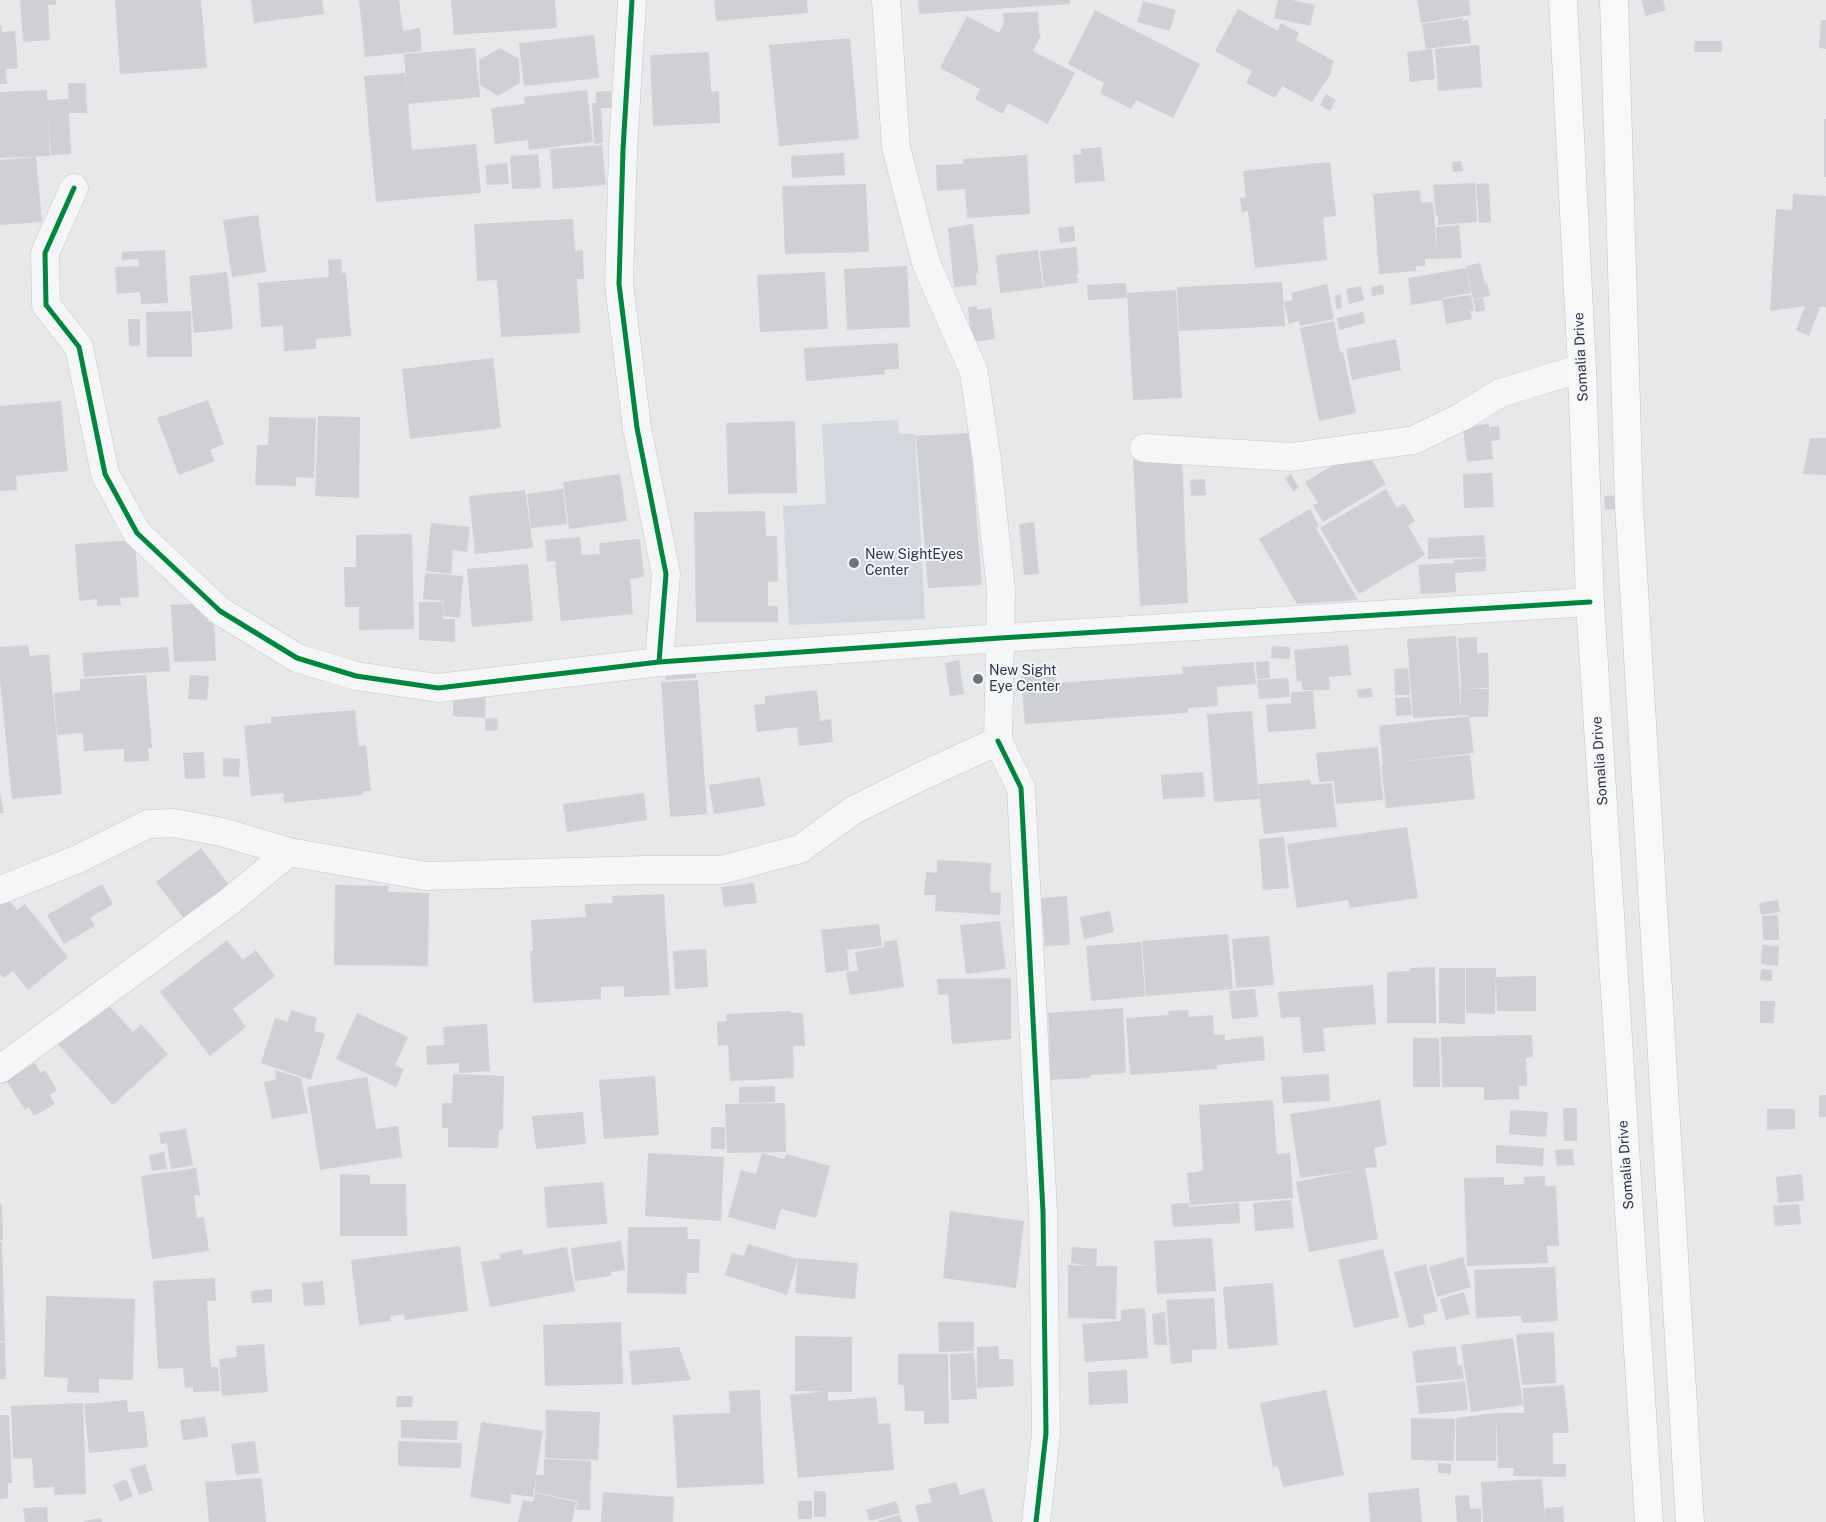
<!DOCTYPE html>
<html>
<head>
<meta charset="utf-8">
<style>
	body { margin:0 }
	canvas { display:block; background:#e6e8ea }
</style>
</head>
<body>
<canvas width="1826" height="1522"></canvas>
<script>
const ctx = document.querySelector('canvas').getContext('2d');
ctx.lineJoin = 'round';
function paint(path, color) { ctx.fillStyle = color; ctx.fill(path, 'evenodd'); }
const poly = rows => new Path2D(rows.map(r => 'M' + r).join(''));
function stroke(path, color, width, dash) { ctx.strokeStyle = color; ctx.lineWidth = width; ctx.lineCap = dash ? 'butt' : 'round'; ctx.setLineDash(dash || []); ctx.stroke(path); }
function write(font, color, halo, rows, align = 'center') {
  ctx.font = font + ' "Public Sans",sans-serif'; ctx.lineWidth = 4; ctx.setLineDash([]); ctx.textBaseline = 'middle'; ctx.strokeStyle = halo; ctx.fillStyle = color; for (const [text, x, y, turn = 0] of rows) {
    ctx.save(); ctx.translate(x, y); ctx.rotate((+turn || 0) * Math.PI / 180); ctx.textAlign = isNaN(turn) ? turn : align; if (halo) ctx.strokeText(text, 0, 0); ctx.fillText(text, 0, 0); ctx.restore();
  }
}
paint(poly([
	[898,420,899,434,915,434,925,619,789,625,783,506,826,504,822,424]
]), '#d4d7dd');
paint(poly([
	[20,0,56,0,56,5,48,5,50,40,23,42],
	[115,0,201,0,207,68,120,74],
	[251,0,322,0,324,14,254,23],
	[359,0,399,0,403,31,420,28,422,51,365,57],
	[451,0,555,0,557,28,454,35],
	[714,0,807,0,808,13,716,21],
	[918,0,1070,0,1070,4,919,14],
	[1278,0,1292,0,1315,5,1310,26,1274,18],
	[1417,0,1469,0,1471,15,1421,23],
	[1641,0,1663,0,1666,10,1646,16],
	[1143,1,1176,10,1170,31,1137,22],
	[1238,9,1278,31,1281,23,1299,33,1296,40,1334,61,1330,71,1332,72,1312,102,1282,86,1275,98,1246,83,1252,71,1215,51],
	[1095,10,1200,64,1173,118,1136,100,1131,109,1100,93,1104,83,1068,64],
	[1038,12,1039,33,1041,35,1033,51,1075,73,1048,124,1008,103,1003,114,975,99,980,89,940,68,967,16,999,33,1004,23,1003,13],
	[1463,18,1463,21,1468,20,1471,43,1426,49,1422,24],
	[1821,20,1826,20,1826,49,1819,48],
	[0,26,2,26,2,32,15,31,18,68,6,69,7,84,0,84],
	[594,35,599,78,524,86,519,43],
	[850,38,859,139,779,146,769,45],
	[1695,41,1722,41,1722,52,1694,52],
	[1479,45,1482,87,1438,91,1435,49],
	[475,48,480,97,408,104,412,150,476,144,481,193,376,202,364,76,405,73,408,99,404,54],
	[500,48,519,59,520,83,498,96,480,85,479,60],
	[1432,49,1435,79,1410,82,1407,52],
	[709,52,711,92,719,91,720,123,653,126,650,55],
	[68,83,86,83,87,113,69,113,71,154,51,155,48,114,50,156,0,158,0,92,47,90,47,100,68,99,69,110],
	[587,90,593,142,529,150,528,140,495,144,491,108,525,104,524,97],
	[611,91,612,108,601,108,603,143,594,144,592,103,596,103,596,92],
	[1326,94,1336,100,1330,111,1320,105],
	[1824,119,1826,119,1826,177,1824,177],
	[602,145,606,185,553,189,550,149],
	[1101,147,1105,181,1075,183,1073,155,1081,154,1081,149],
	[844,153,845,175,792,178,791,156],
	[538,154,541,188,512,189,510,156],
	[1027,155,1030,214,967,218,965,189,937,191,936,165,963,164,963,159],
	[36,157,42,222,0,225,0,160],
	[1461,161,1463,171,1453,172,1452,162],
	[1330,162,1336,216,1323,218,1327,260,1255,268,1248,211,1242,212,1240,198,1246,197,1243,171],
	[507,163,509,184,487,185,485,165],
	[1475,183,1477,222,1438,225,1438,216,1436,216,1433,185],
	[1489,183,1491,222,1479,223,1476,184],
	[866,184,869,252,785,254,782,186],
	[1420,190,1421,203,1433,202,1437,252,1436,227,1459,225,1462,258,1425,259,1425,266,1416,266,1416,271,1379,274,1373,194],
	[1793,194,1826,196,1826,307,1820,307,1809,336,1796,330,1805,306,1770,311,1776,209,1792,210],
	[258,215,266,272,232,277,223,220],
	[573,219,575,251,583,250,584,279,577,279,580,333,501,337,497,280,477,281,474,224],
	[973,224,979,274,976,274,977,285,954,287,948,228],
	[1074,226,1075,241,1060,243,1058,228],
	[1076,247,1079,273,1077,274,1078,283,1044,287,1040,251],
	[165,250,168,303,141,304,140,292,117,294,115,267,139,266,138,259,122,260,122,252],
	[1038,250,1043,288,1000,293,996,255],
	[341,259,342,273,346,273,351,336,316,339,316,349,284,351,283,326,261,327,258,283,329,277,328,260],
	[1480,263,1485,283,1487,283,1490,296,1473,299,1466,266],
	[907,266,910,327,847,330,844,269],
	[1466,268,1471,293,1442,298,1440,286,1442,300,1411,305,1408,278],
	[227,272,233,329,194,333,189,276],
	[825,272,828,329,760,332,757,275],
	[1282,282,1285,326,1179,331,1177,287],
	[1126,283,1127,298,1088,300,1087,285],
	[1327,284,1334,319,1300,326,1299,321,1289,324,1284,302,1293,300,1291,293],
	[1383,285,1384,294,1372,296,1371,287],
	[1361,286,1364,300,1349,304,1346,289],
	[1176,290,1182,398,1133,400,1127,293],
	[1341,294,1342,308,1336,309,1335,295],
	[1471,295,1474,311,1470,311,1472,319,1446,324,1442,299],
	[1483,298,1485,310,1476,312,1473,300],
	[977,306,977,310,991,308,995,339,971,342,968,307],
	[191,311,192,357,147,357,146,312],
	[1363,312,1365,323,1339,330,1337,318],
	[128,319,140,319,140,346,129,346],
	[1334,321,1340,352,1343,352,1356,413,1319,421,1300,328],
	[1396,339,1401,370,1352,380,1346,349],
	[898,343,899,369,884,370,885,374,806,381,804,348],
	[493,358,501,428,410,439,402,369],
	[208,400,224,444,210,450,215,461,179,475,157,418],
	[61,401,68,471,16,476,17,490,0,491,0,406],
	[318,416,360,417,359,498,315,496],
	[269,417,316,418,314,478,296,477,296,486,255,485,257,445,268,445],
	[795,421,797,493,728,494,726,423],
	[1489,424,1493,459,1467,462,1463,427],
	[1499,426,1500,440,1491,441,1490,427],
	[970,433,982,585,928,588,916,436],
	[1810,438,1826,438,1826,475,1803,474],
	[1364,447,1386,484,1323,522,1313,505,1318,503,1305,482],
	[1182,457,1188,603,1140,606,1133,459],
	[1492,473,1494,507,1464,508,1463,474],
	[620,474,627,521,569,529,563,482],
	[1291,474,1299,488,1293,491,1285,478],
	[1205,479,1206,495,1191,496,1190,480],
	[563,489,567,524,531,528,527,494],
	[1386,489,1397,508,1404,503,1415,521,1408,526,1425,555,1359,594,1320,528],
	[525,490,533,548,475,554,469,496],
	[1623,495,1624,508,1605,510,1604,496],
	[1310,509,1319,526,1316,528,1358,600,1297,604,1259,539],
	[765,511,766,536,777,536,778,581,768,582,768,606,778,606,778,622,696,622,694,512],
	[1034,522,1039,574,1024,575,1019,524],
	[431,523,470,527,467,552,453,550,451,574,426,571],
	[412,534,414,629,359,630,359,607,345,607,344,567,356,567,356,535],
	[1484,535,1486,557,1428,559,1428,538],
	[580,537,582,555,600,554,599,543,640,539,644,577,630,579,633,614,561,621,555,561,547,562,545,540],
	[135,540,139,597,120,598,121,605,97,606,97,599,79,601,75,544],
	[1486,558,1486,571,1455,573,1456,592,1421,594,1418,565,1454,563,1454,560],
	[528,564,533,621,472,627,467,569],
	[425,573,463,576,460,618,443,616,444,601,423,599],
	[419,602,443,602,443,619,455,619,455,642,419,640],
	[207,603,208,622,214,622,216,661,174,662,171,605],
	[1456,636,1461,710,1461,688,1489,689,1488,717,1470,717,1469,715,1413,718,1407,639],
	[1477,637,1477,653,1488,653,1489,688,1461,688,1458,638],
	[28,645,30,656,49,654,62,794,12,799,0,680,0,647],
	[1348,645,1351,675,1329,677,1330,690,1302,690,1302,681,1297,682,1294,650],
	[1272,646,1290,647,1290,659,1271,658],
	[168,647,170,671,84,677,82,653],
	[959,660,964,694,950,696,945,663],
	[1269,661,1270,678,1257,679,1256,662],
	[1254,662,1256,684,1217,687,1218,706,1188,708,1188,713,1025,724,1021,676,1055,674,1056,683,1183,674,1182,667],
	[695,666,696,678,666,680,665,668],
	[1408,668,1410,695,1395,695,1394,669],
	[146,675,152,748,148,748,149,761,124,762,124,749,84,751,83,733,57,735,54,693,80,690,80,679],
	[190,675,209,676,207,700,188,699],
	[1288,678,1290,697,1259,699,1257,680],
	[698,680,707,814,670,817,661,682],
	[1371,688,1373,697,1358,698,1357,690],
	[817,690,820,721,831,719,833,742,799,746,797,727,757,732,754,705,765,704,765,696],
	[1313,691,1316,729,1268,732,1266,705,1291,703,1291,692],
	[454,692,486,694,485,718,453,716],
	[1410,697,1412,715,1396,716,1395,698],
	[355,710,359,746,366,745,371,791,363,791,363,795,284,803,283,793,251,796,244,726,271,723,271,717],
	[1252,711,1259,799,1214,802,1207,714],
	[1469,716,1474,753,1399,762,1470,755,1475,799,1386,808,1381,765,1383,765,1379,726],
	[497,718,498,730,486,731,485,719],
	[1378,747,1383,800,1336,804,1334,781,1319,782,1316,753],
	[204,752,205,778,185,779,183,753],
	[223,758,240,759,239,777,223,776],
	[1203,772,1205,797,1163,799,1161,775],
	[760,777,765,806,714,814,709,785],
	[1310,780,1311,785,1332,783,1337,827,1264,834,1258,784],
	[0,792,4,813,0,813],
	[644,793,647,820,567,832,563,804],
	[1407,827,1418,898,1350,908,1348,900,1297,908,1287,844],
	[1284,837,1289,888,1263,890,1259,839],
	[201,848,230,886,185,920,156,882],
	[937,860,991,863,990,892,1001,893,1000,915,935,911,936,895,924,895,926,872,937,873],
	[754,883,757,903,724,907,721,887],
	[102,884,113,904,90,918,95,926,64,944,47,915],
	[335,885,389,886,388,892,429,893,428,966,334,965],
	[664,894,670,995,624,997,624,986,601,987,601,999,533,1003,530,951,533,951,531,920,586,917,585,904,613,903,612,896],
	[5,896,17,910,25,904,68,957,28,990,13,971,4,978,0,974,0,900],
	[1067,896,1070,945,1045,946,1041,898],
	[1778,900,1780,912,1761,915,1759,903],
	[1110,911,1114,932,1084,939,1080,917],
	[1778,915,1779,940,1763,940,1762,916],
	[1000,921,1006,969,966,974,960,925],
	[879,924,882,946,847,950,849,970,826,973,821,930],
	[1228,934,1233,989,1146,996,1142,941],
	[1269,936,1274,985,1236,988,1232,939],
	[227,940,243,960,256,950,275,976,233,1009,246,1027,210,1056,160,992],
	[897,940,904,987,850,995,846,972,858,971,855,952,885,947,884,942],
	[1141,942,1145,996,1091,1001,1086,946],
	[1762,945,1779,946,1778,966,1761,964],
	[706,949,708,987,675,989,673,951],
	[1435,967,1436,1023,1387,1023,1387,972,1410,971,1410,968],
	[1439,968,1465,968,1465,1024,1439,1023],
	[1466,968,1496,968,1495,1014,1466,1013],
	[1761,969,1772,970,1772,981,1760,980],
	[1536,976,1536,1011,1497,1011,1496,977],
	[1011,978,1011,1039,952,1044,948,994,938,995,937,979],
	[1373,985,1376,1024,1323,1028,1325,1051,1303,1053,1300,1017,1281,1018,1278,992],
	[1255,989,1258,1017,1232,1019,1229,991],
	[101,997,133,1032,141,1024,168,1054,113,1105,54,1040],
	[1760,1001,1775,1001,1774,1023,1760,1023],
	[1123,1008,1126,1073,1090,1075,1090,1078,1046,1080,1045,1051,1050,1051,1048,1013],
	[291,1010,317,1018,314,1031,325,1034,311,1080,261,1063,275,1018,288,1022],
	[1188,1010,1189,1017,1213,1015,1214,1035,1225,1034,1225,1040,1263,1036,1265,1060,1217,1065,1217,1069,1130,1075,1126,1018,1169,1015,1168,1011],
	[791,1011,791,1013,803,1013,805,1046,793,1046,794,1078,730,1081,728,1045,718,1046,717,1022,727,1021,726,1014],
	[357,1013,408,1037,395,1065,404,1069,396,1087,336,1059],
	[487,1024,490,1071,459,1073,459,1063,427,1065,426,1046,444,1045,443,1027],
	[1532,1035,1533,1057,1526,1058,1527,1086,1519,1086,1519,1099,1484,1100,1484,1087,1442,1087,1441,1037],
	[1413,1038,1439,1038,1440,1087,1413,1087],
	[35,1063,41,1073,45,1070,57,1090,50,1095,55,1104,34,1116,29,1107,25,1110,6,1080],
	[275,1070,301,1078,308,1113,272,1119,264,1082,276,1079],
	[453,1074,504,1076,503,1130,499,1130,498,1148,448,1147,448,1128,442,1128,442,1103,452,1103],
	[1329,1074,1330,1101,1283,1103,1281,1077],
	[655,1076,659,1135,604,1139,599,1080],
	[367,1077,376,1129,398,1126,402,1157,320,1170,307,1087],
	[775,1086,775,1102,739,1103,739,1087],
	[1819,1095,1826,1095,1826,1117,1819,1117],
	[1273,1100,1277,1154,1290,1153,1293,1198,1190,1205,1187,1173,1203,1171,1199,1105],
	[1380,1100,1387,1145,1374,1148,1377,1167,1365,1168,1378,1239,1309,1252,1296,1182,1352,1171,1300,1178,1290,1114],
	[785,1103,786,1152,727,1153,725,1104],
	[1563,1108,1577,1108,1577,1141,1564,1141],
	[1767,1109,1795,1109,1795,1129,1767,1130],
	[1510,1110,1548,1112,1546,1137,1509,1134],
	[583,1112,586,1144,536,1149,532,1116],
	[711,1127,725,1127,725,1149,711,1149],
	[186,1129,193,1165,171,1169,167,1143,161,1144,159,1133],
	[1496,1145,1544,1148,1543,1166,1496,1163],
	[1573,1149,1574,1165,1557,1166,1555,1150],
	[164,1152,167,1169,152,1171,149,1155],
	[648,1153,724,1157,721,1221,645,1216],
	[762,1153,784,1159,786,1154,830,1166,816,1218,781,1209,775,1230,728,1217,741,1170,756,1174],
	[196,1168,200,1195,194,1195,197,1218,204,1217,209,1251,152,1259,141,1176],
	[340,1174,370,1175,370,1184,406,1184,407,1236,340,1236],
	[1802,1174,1804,1201,1778,1203,1776,1177],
	[1545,1176,1545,1186,1556,1186,1559,1246,1547,1246,1548,1263,1467,1266,1464,1178,1504,1177,1504,1185,1524,1184,1524,1177],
	[603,1182,607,1224,547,1228,544,1187],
	[1291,1200,1294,1228,1255,1231,1253,1203],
	[1189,1203,1189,1207,1239,1203,1240,1223,1173,1227,1171,1204],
	[0,1204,2,1204,3,1240,0,1240],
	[1799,1204,1801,1224,1775,1226,1773,1206],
	[950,1211,1024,1221,1016,1288,943,1278],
	[628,1227,687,1227,688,1239,700,1239,699,1273,687,1273,686,1294,627,1293],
	[1212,1238,1216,1291,1157,1294,1154,1241],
	[621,1241,625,1270,611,1272,611,1276,575,1281,571,1248],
	[0,1242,2,1242,5,1341,0,1341],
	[748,1244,798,1259,787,1295,725,1275,732,1253,744,1256],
	[460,1246,468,1311,405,1320,404,1314,390,1316,391,1321,359,1325,351,1260],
	[567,1247,575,1291,490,1307,481,1262,500,1259,499,1254,522,1249,523,1255],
	[1072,1247,1097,1249,1096,1266,1117,1266,1116,1319,1068,1318,1068,1265,1090,1266,1071,1263],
	[1383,1249,1399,1317,1354,1328,1338,1260],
	[1463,1257,1471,1287,1437,1297,1429,1267],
	[798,1258,858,1263,855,1299,795,1293],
	[1426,1264,1438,1311,1423,1315,1425,1324,1409,1328,1394,1272],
	[1555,1267,1558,1321,1522,1323,1521,1316,1476,1318,1474,1270],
	[215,1278,216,1301,207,1301,211,1367,218,1367,220,1391,193,1392,193,1387,185,1388,183,1368,158,1369,153,1281],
	[323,1281,325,1305,304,1306,302,1283],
	[1273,1283,1278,1345,1228,1349,1223,1287],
	[272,1289,272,1302,252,1303,251,1291],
	[1464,1292,1470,1314,1446,1320,1440,1299],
	[46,1296,135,1299,133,1380,99,1379,99,1393,67,1392,68,1378,44,1377],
	[1214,1298,1217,1349,1192,1350,1192,1362,1171,1364,1166,1300],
	[1145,1308,1148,1358,1085,1362,1082,1324,1121,1321,1121,1310],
	[1165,1312,1167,1345,1154,1345,1152,1314],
	[621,1322,623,1384,545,1386,543,1325],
	[938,1322,974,1322,974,1351,939,1352],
	[1554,1332,1556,1383,1522,1385,1516,1334],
	[795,1336,852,1337,852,1392,795,1391],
	[1513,1338,1523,1405,1471,1412,1461,1345],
	[0,1342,5,1342,6,1379,0,1379],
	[264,1344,268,1392,222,1396,219,1359,237,1357,236,1346],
	[998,1346,999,1359,1013,1359,1014,1386,977,1388,977,1347],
	[1456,1346,1458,1366,1462,1365,1464,1379,1416,1383,1412,1351],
	[679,1347,691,1380,632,1385,629,1351],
	[974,1353,977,1399,951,1400,950,1354],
	[898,1354,948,1354,949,1423,924,1424,924,1411,905,1411,904,1385,898,1385],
	[1127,1370,1128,1403,1089,1405,1088,1372],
	[1465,1381,1468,1410,1419,1414,1416,1386],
	[1564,1385,1569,1433,1553,1433,1553,1464,1566,1464,1566,1477,1513,1476,1514,1468,1498,1468,1496,1419,1496,1461,1456,1461,1456,1418,1496,1413,1524,1413,1523,1388],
	[760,1390,764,1484,677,1488,673,1415,730,1413,729,1391],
	[1326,1390,1344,1475,1283,1487,1278,1466,1273,1467,1260,1403],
	[828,1391,828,1401,876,1397,879,1424,890,1423,894,1470,798,1478,790,1395],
	[397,1396,413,1396,412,1407,396,1407],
	[127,1400,128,1412,144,1411,148,1447,89,1453,84,1404],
	[83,1403,86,1494,54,1495,54,1487,34,1488,32,1458,13,1459,11,1406],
	[546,1410,600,1412,598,1460,545,1458],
	[0,1415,9,1415,12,1483,8,1483,8,1498,0,1499],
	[205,1417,208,1437,183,1440,180,1420],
	[1411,1418,1455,1419,1454,1461,1411,1460],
	[401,1420,458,1421,457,1440,401,1438],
	[481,1422,543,1431,536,1475,544,1475,544,1459,591,1461,590,1510,576,1510,577,1501,535,1492,536,1477,533,1497,511,1494,510,1504,470,1497],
	[255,1441,259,1473,236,1475,231,1444],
	[398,1441,462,1443,461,1468,398,1466],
	[1438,1463,1451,1464,1451,1474,1438,1473],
	[145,1464,153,1490,139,1495,130,1469],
	[262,1478,266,1522,209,1522,205,1482],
	[126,1479,133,1496,120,1502,113,1485],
	[1542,1479,1545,1519,1545,1508,1563,1507,1564,1522,1483,1522,1481,1482],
	[956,1482,960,1495,984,1488,993,1522,919,1522,915,1506,932,1502,928,1489],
	[1419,1488,1422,1522,1370,1522,1368,1493],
	[814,1491,826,1492,826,1517,814,1517],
	[603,1492,674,1497,673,1522,601,1522],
	[535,1493,576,1502,572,1522,518,1522,523,1500,533,1502],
	[1469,1495,1470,1509,1481,1508,1481,1522,1457,1522,1455,1496],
	[798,1501,812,1501,812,1519,798,1519],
	[896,1501,900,1513,870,1521,866,1510],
	[47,1507,48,1522,25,1522,23,1508],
	[900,1515,902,1522,878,1522,878,1521],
	[101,1518,102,1522,84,1522,84,1521]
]), '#ced0d3');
const minor = poly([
	[632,0,623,150,619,284,637,428,666,574,659,662],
	[74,188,45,253,46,305,79,347,105,474,137,533,220,611,297,658,356,676,438,688,659,662,1000,638,1590,602],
	[1144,448,1291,457,1414,440,1463,416,1500,393,1582,368],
	[998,741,1021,788,1043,1212,1046,1433,1036,1522],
	[0,890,78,859,148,824,174,823,222,832,289,852,426,876,645,870,721,870,800,849,852,811,922,776,998,741,1001,590,987,461,974,372,926,263,896,147,886,0],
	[0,1069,230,901,289,852]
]);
const major = poly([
	[1563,0,1582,368,1590,602,1649,1522],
	[1614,0,1629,506,1690,1522]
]);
stroke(minor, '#c4c6c8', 29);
stroke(major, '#c2c5c8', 29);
stroke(minor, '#f5f6f7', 28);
stroke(major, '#f8f8f8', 28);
stroke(poly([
	[632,0,623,150,619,284,637,428,666,574,659,662],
	[74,188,45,253,46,305,79,347,105,474,137,533,220,611,297,658,356,676,438,688,659,662,1000,638,1590,602],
	[998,741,1021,788,1043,1212,1046,1433,1036,1522]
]), '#00873e', 5);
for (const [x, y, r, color] of [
	[854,563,6,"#6c737f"],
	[978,679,6,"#6c737f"]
]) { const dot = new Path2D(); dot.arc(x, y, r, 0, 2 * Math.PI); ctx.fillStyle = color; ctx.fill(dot); stroke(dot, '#f4f6f9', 2); }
write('14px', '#2b3445', '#f4f6f9', [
	["Somalia Drive",1581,357,-93],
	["Somalia Drive",1600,761,-94],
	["Somalia Drive",1626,1165,-94]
]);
write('14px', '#2b3445', '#f4f6f9', [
	["New SightEyes",865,555],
	["Center",865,571],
	["New Sight",989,671],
	["Eye Center",989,687]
], 'left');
</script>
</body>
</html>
